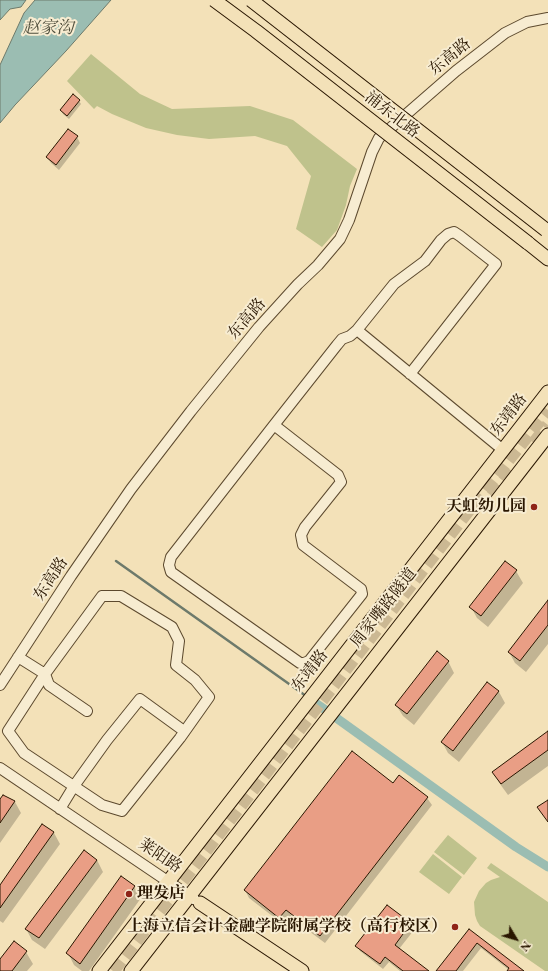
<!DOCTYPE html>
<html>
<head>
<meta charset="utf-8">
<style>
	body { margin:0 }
	#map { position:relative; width:548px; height:971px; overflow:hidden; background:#f3e1b8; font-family:"EB Garamond",serif }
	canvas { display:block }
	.north { position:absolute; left:496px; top:919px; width:40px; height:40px; -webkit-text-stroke:3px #f7ecd1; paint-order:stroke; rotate:128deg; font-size:11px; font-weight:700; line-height:16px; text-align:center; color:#291600 }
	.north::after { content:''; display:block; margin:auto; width:14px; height:18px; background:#291600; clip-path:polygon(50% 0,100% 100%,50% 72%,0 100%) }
</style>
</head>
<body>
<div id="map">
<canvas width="548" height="971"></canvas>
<div class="north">N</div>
</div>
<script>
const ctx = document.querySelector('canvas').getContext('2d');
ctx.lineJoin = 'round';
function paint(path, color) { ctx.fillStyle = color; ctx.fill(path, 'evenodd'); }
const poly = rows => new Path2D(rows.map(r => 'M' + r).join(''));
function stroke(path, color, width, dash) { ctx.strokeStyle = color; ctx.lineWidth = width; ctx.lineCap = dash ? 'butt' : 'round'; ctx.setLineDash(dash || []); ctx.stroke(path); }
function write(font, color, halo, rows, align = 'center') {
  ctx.font = font + ' "EB Garamond","Noto Serif SC",serif'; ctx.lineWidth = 4; ctx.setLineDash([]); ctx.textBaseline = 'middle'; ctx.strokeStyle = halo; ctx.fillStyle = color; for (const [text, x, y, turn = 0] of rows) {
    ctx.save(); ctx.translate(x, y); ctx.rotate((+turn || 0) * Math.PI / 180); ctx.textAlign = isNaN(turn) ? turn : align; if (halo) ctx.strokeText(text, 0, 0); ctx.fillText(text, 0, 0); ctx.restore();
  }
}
paint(poly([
	[91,54,140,94,172,109,250,106,293,120,357,169,350,186,346,205,337,230,322,247,296,229,311,176,287,146,255,136,209,139,177,135,146,128,112,114,97,106,94,109,67,81],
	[448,835,477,858,464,875,434,852],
	[433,854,462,877,449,894,419,872],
	[491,863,548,902,548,971,545,971,480,926,477,921,475,915,474,902,479,891,486,883,491,880,500,877,487,868]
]), '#bfc28c');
const water = poly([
	[0,0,26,0,21,7,10,9,0,20,0,0],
	[35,0,111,0,66,51,15,105,0,123,0,65,24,13,35,0]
]);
paint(water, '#9bbdb2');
stroke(water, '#6d7a6b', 1);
paint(poly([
	[73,96,79,101,81,104,69,119,63,114,61,110],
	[77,137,80,143,59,170,51,163,47,157],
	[505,562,516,571,523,583,488,627,477,618,471,607],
	[548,602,548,644,526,672,515,663,509,652],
	[448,661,454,673,414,725,403,716,396,705],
	[488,683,499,692,505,703,459,762,448,753,442,742],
	[548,732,548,766,508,795,500,784,493,772],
	[393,784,427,798,432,805,325,943,290,917,284,925,249,898,245,890],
	[3,796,15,802,21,813,0,843,0,800],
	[43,826,54,833,60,844,3,923,0,921,0,886],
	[97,860,103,872,45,949,32,940,26,929],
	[134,887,141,898,89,971,82,971,74,965,68,953],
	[387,906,411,924,414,930,399,949,427,971,400,971,389,962,383,969,360,951,357,946],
	[469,930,522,971,508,971,509,970,481,948,463,971,438,971],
	[26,952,33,964,27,971,0,971,0,961]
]), '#0003');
stroke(poly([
	[116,561,306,696]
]), '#6d7a6b', 2.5);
stroke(poly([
	[314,702,327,711],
	[335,717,516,847,548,867]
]), '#9bbdb2', 9);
const building = poly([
	[73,94,80,100,67,116,60,110,73,94],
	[68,129,78,136,56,165,46,157,68,129],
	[505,561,517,570,481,616,469,607,505,561],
	[548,600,548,625,520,661,508,652,548,600],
	[437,651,449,661,407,714,395,705,437,651],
	[487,682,499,691,453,751,441,742,487,682],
	[548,731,548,750,501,784,492,772,548,731],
	[352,751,393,783,399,775,428,797,320,936,286,910,279,918,244,890,352,751],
	[3,795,15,801,0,823,0,799,3,795],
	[548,800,548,822,537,807,548,800],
	[42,824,54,832,0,908,0,885,42,824],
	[84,850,97,860,39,938,25,929,84,850],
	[121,876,135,886,80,964,66,953,121,876],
	[387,905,411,923,395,945,429,971,403,971,385,957,380,964,355,946,387,905],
	[469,929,524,971,507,971,509,968,477,943,456,971,436,971,469,929],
	[14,941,27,951,12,971,0,971,0,959,14,941]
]);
paint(building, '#e99e85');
stroke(building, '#291600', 1);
stroke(poly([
	[534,443,548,425],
	[480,511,512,471],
	[113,971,471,507,548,410]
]), '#cbb893', 13, [13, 6]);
const minor = poly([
	[357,330,503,450],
	[274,425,338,475,341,482,305,527,301,535,303,545,361,589,362,594,309,661,304,663,300,663,171,572,169,565,171,557,274,425,337,345,342,339,350,336,357,330,394,284,425,261,441,240,448,234,454,232,460,236,496,264,410,374],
	[102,596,121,596,172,627,179,641,176,665,195,680,209,697,180,738,122,811,102,805,24,753,8,731,45,674,102,596],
	[18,657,45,674,49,685,87,711],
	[0,685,71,576,131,489,191,411,259,327,298,284,318,265,340,239,349,220,372,152,379,138,456,71,505,33,527,22,548,18],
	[0,768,194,899],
	[60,809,74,786,107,740,140,699,184,731]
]);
const major = poly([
	[528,243,548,259],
	[200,903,302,971],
	[99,971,548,392],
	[131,971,548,435]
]);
stroke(minor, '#5c492e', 12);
stroke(major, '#291600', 15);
stroke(minor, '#f7ecd1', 10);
stroke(major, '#f3e1b8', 13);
const majorBridge = poly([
	[214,0,256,31,528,243],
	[251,0,546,230]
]);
stroke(majorBridge, '#291600', 15, []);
stroke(majorBridge, '#f3e1b8', 13);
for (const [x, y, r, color] of [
	[534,507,4,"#8f2418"],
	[129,894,4,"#8f2418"],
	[455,927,4,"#8f2418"]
]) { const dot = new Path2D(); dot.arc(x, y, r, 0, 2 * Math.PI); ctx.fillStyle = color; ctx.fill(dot); stroke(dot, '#f7ecd1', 1.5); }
write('16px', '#291600', '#f7ecd1', [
	["东高路",450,57,-39],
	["浦东北路",392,115,38],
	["东高路",247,319,-49],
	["东靖路",509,415,-52],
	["东高路",51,579,-57],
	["周家嘴路隧道",384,608,-52],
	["东靖路",310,671,-52],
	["莱阳路",160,856,34]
]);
write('bold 16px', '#291600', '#f7ecd1', [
	["天虹幼儿园",526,507],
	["理发店",137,894,"left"],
	["上海立信会计金融学院附属学校（高行校区）",447,927]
], 'right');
write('italic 17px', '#51503e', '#f7ecd1', [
	["赵家沟",48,28]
]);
</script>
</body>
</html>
